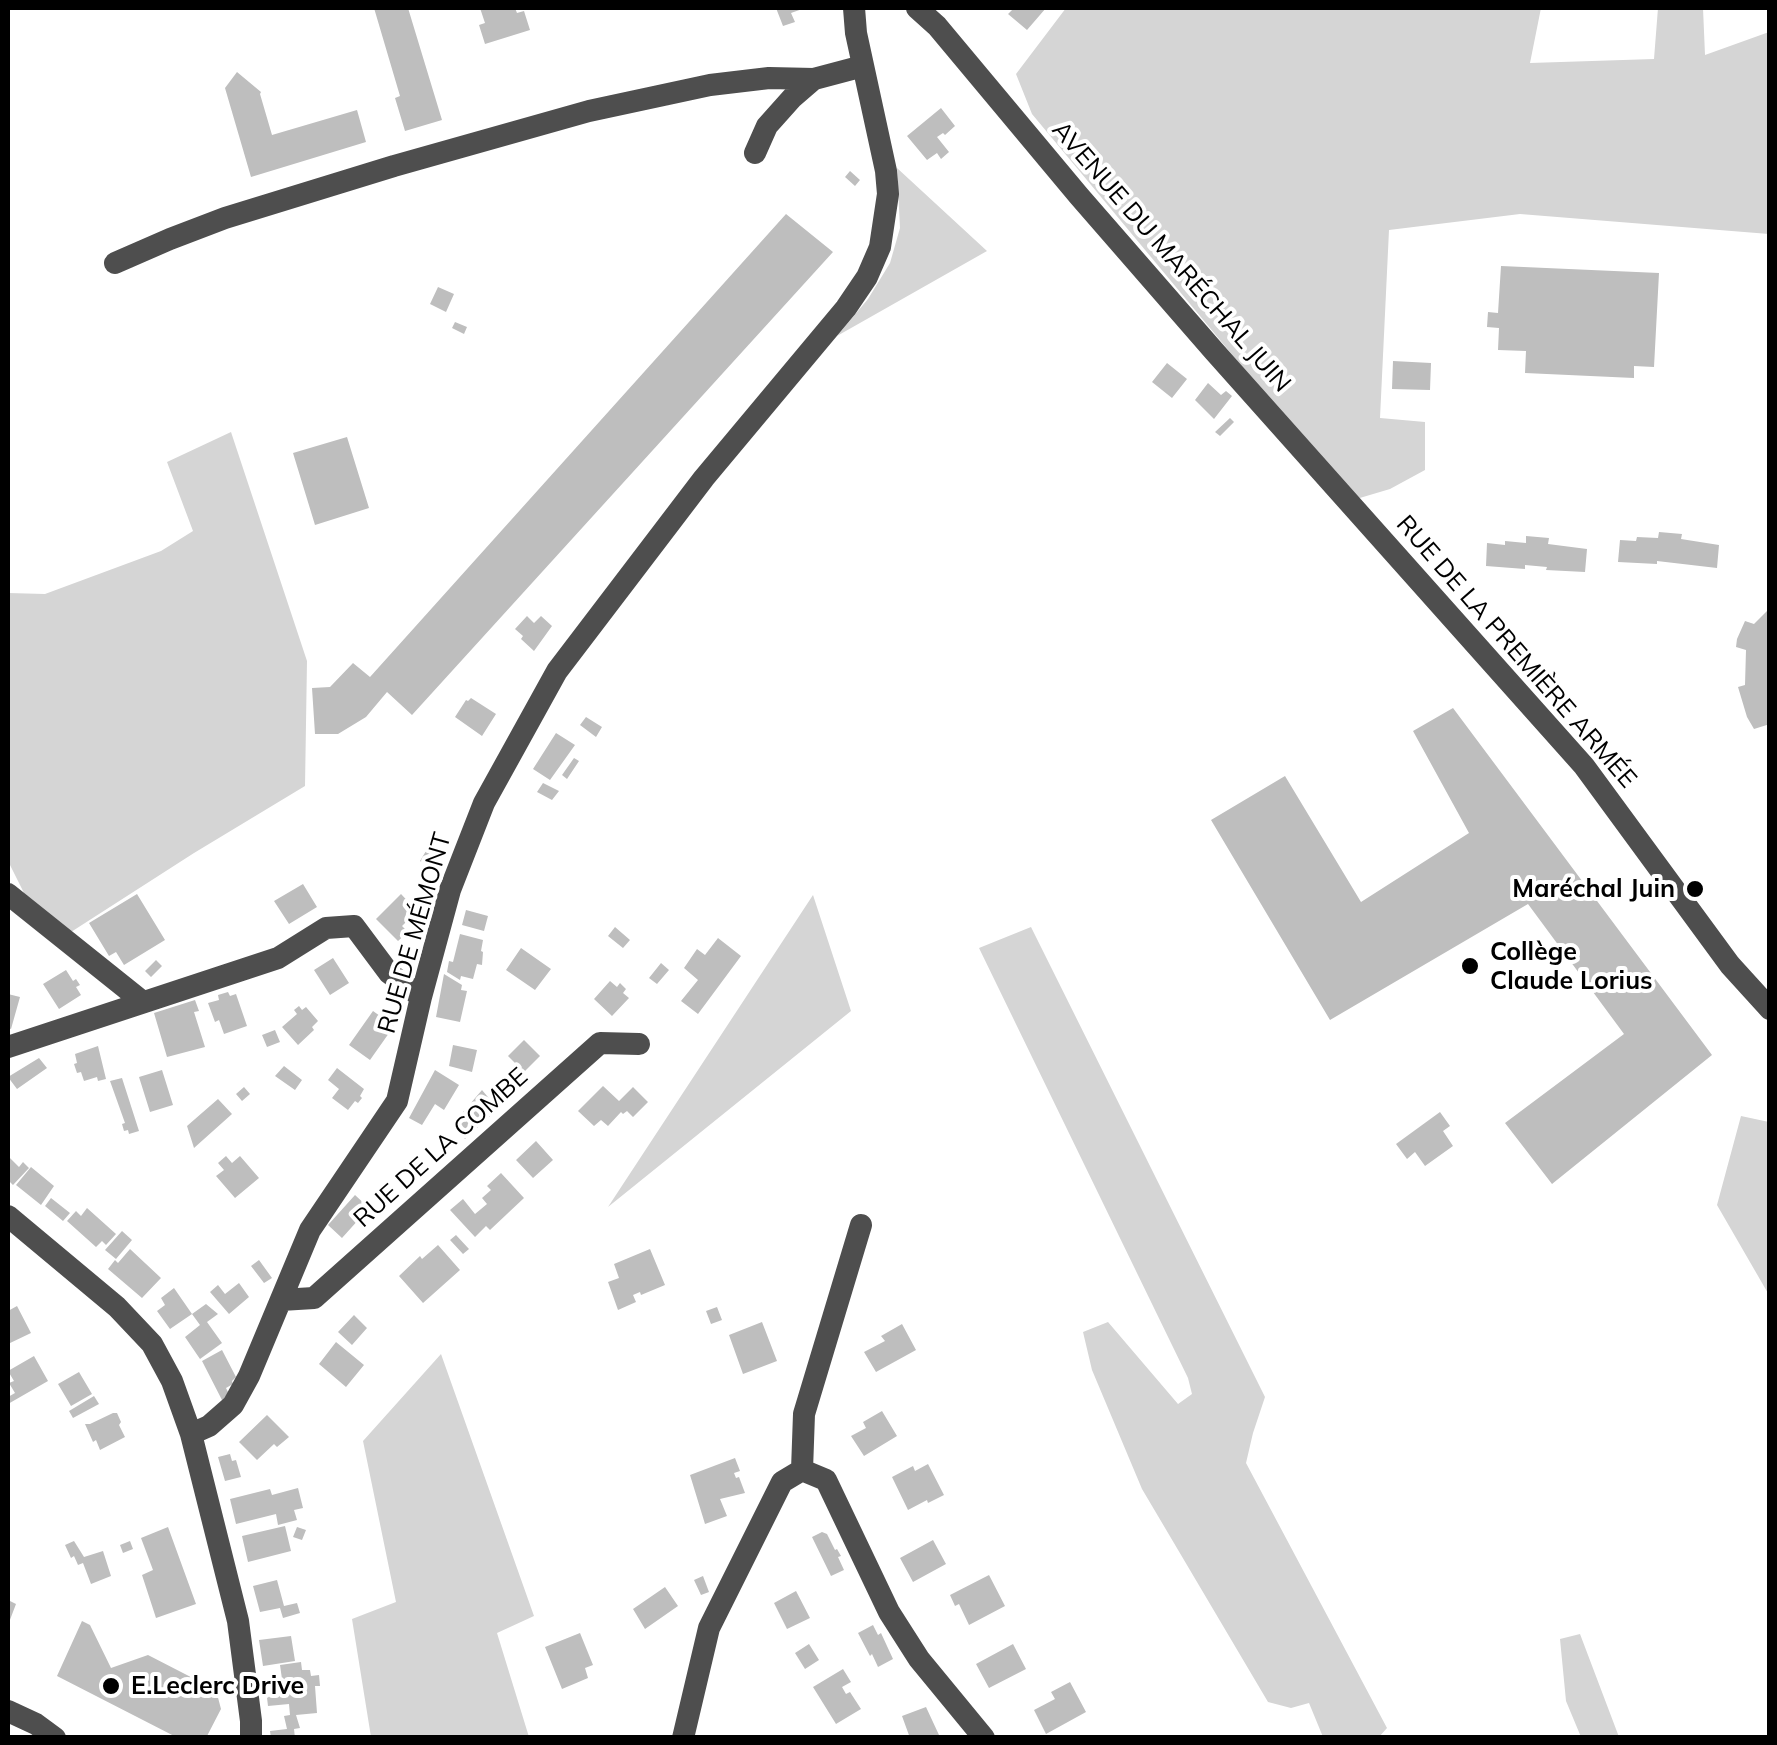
<!DOCTYPE html>
<html>
<head>
<meta charset="utf-8">
<style>
	body { margin:0 }
	#map { position:relative; width:1777px; height:1745px; overflow:hidden; background:#fff; font-family:Mulish,sans-serif }
	canvas { display:block }
	.frame { position:absolute; inset:0; border:10px solid #000; pointer-events:none }
</style>
</head>
<body>
<div id="map">
<canvas width="1777" height="1745"></canvas>
<div class="frame"></div>
</div>
<script>
const ctx = document.querySelector('canvas').getContext('2d');
ctx.lineJoin = 'round';
function paint(path, color) { ctx.fillStyle = color; ctx.fill(path, 'evenodd'); }
const poly = rows => new Path2D(rows.map(r => 'M' + r).join(''));
function stroke(path, color, width, dash) { ctx.strokeStyle = color; ctx.lineWidth = width; ctx.lineCap = dash ? 'butt' : 'round'; ctx.setLineDash(dash || []); ctx.stroke(path); }
function write(font, color, halo, rows, align = 'center') {
  ctx.font = font + ' Mulish,sans-serif'; ctx.lineWidth = 8; ctx.setLineDash([]); ctx.textBaseline = 'middle'; ctx.strokeStyle = halo; ctx.fillStyle = color; for (const [text, x, y, turn = 0] of rows) {
    ctx.save(); ctx.translate(x, y); ctx.rotate((+turn || 0) * Math.PI / 180); ctx.textAlign = isNaN(turn) ? turn : align; if (halo) ctx.strokeText(text, 0, 0); ctx.fillText(text, 0, 0); ctx.restore();
  }
}
paint(poly([
	[1066,8,1541,8,1530,63,1654,59,1658,8,1703,8,1705,55,1769,32,1769,234,1520,214,1389,230,1380,418,1425,422,1425,470,1390,489,1353,500,1032,114,1016,74],
	[897,168,987,251,837,336,868,299,890,263,900,228],
	[231,432,307,661,305,786,194,853,71,932,26,897,8,861,8,593,45,594,161,551,193,531,167,462],
	[813,895,851,1011,608,1207],
	[1031,927,1265,1397,1253,1433,1246,1463,1387,1728,1379,1737,1323,1737,1309,1703,1291,1708,1268,1702,1142,1489,1092,1370,1083,1332,1108,1322,1178,1404,1192,1394,1188,1378,979,948],
	[1741,1116,1769,1122,1769,1295,1717,1205],
	[441,1354,534,1616,497,1633,529,1737,371,1737,352,1619,396,1602,363,1441],
	[1580,1634,1619,1737,1581,1737,1566,1701,1560,1639]
]), '#d5d5d5');
paint(poly([
	[374,8,408,8,442,120,405,131,395,98,400,96],
	[480,8,515,8,517,13,524,11,530,30,485,44,479,25,485,23],
	[776,8,805,8,791,13,795,22,783,26],
	[1014,8,1046,8,1027,30,1008,14],
	[237,72,261,92,260,94,272,135,357,110,366,142,251,177,225,88],
	[941,108,955,126,945,135,943,133,937,137,949,152,941,159,937,153,927,160,907,136],
	[850,171,860,180,855,186,845,177],
	[786,214,833,252,412,715,387,692,366,717,338,734,315,734,312,688,330,687,353,663,370,677],
	[1501,266,1659,273,1654,367,1634,366,1634,378,1525,373,1526,351,1498,350,1499,328,1487,327,1488,312,1498,313],
	[438,287,454,294,446,312,430,304],
	[455,322,467,327,464,334,452,328],
	[1393,361,1431,363,1430,390,1392,389],
	[1167,363,1187,379,1172,398,1152,382],
	[1208,383,1221,395,1226,391,1232,396,1214,419,1195,400],
	[1230,418,1234,422,1220,436,1215,432],
	[347,437,369,508,315,525,293,453],
	[1659,532,1682,534,1681,539,1719,545,1717,568,1657,561,1657,564,1618,562,1620,540,1636,541,1637,537,1658,538],
	[1526,536,1549,538,1548,544,1587,549,1585,572,1546,570,1547,567,1525,565,1525,569,1486,566,1487,543,1505,545,1505,541,1526,543],
	[1770,608,1770,724,1754,729,1747,717,1738,687,1745,685,1746,650,1736,647,1737,639,1745,621,1754,624],
	[527,616,534,623,541,616,552,626,534,651,521,639,523,636,515,629],
	[471,698,496,714,482,736,455,717,466,700,468,701],
	[1453,708,1712,1055,1552,1184,1505,1123,1624,1034,1528,904,1330,1020,1211,820,1285,776,1361,902,1469,833,1413,731],
	[586,717,602,727,596,737,580,725],
	[556,733,575,745,550,780,533,769],
	[574,758,579,761,567,779,562,775],
	[543,783,559,791,552,800,537,792],
	[426,851,444,864,438,873,420,861],
	[303,884,317,907,289,924,274,901],
	[137,894,165,940,124,965,116,952,109,956,89,923],
	[401,894,417,911,402,926,408,932,398,941,376,919],
	[466,910,488,916,484,931,462,925],
	[615,927,630,940,623,948,608,936],
	[460,934,483,940,481,951,483,952,482,965,477,964,473,979,461,976,460,980,447,972,449,961,453,962],
	[718,938,741,956,698,1014,681,1001,698,980,684,968,697,949,705,955],
	[521,948,551,969,535,990,506,970],
	[333,958,349,983,330,995,314,970],
	[156,960,162,966,151,977,145,971],
	[661,963,669,970,657,984,649,978],
	[66,970,73,981,76,979,80,985,76,987,81,995,59,1009,43,984],
	[444,974,462,985,461,990,467,991,460,1022,436,1017],
	[610,981,617,987,620,983,626,989,623,993,629,998,612,1016,594,999],
	[228,992,230,996,236,994,247,1026,224,1034,219,1020,215,1022,208,1003,219,1000,218,995],
	[8,994,20,997,11,1029,8,1028],
	[195,1000,199,1011,194,1012,205,1047,167,1057,154,1013],
	[299,1006,302,1010,306,1007,318,1021,312,1027,314,1030,298,1045,282,1027,297,1014,294,1010],
	[373,1011,394,1026,370,1060,349,1045],
	[275,1030,280,1042,267,1047,262,1035],
	[524,1040,540,1056,524,1072,508,1056],
	[453,1045,477,1050,472,1072,449,1066],
	[98,1046,106,1079,98,1081,97,1077,84,1081,81,1072,77,1073,74,1064,77,1063,75,1054],
	[39,1058,47,1068,17,1089,8,1077],
	[284,1066,302,1080,295,1090,275,1076],
	[337,1068,364,1089,360,1096,362,1098,358,1103,355,1101,348,1110,332,1098,339,1089,328,1080],
	[162,1070,173,1105,150,1112,139,1077],
	[435,1070,459,1085,444,1110,435,1104,422,1125,409,1118],
	[122,1078,139,1131,129,1134,128,1130,124,1131,122,1124,125,1123,110,1081],
	[603,1086,619,1101,633,1087,648,1102,633,1117,627,1111,623,1114,621,1112,608,1126,601,1120,594,1126,578,1111],
	[244,1087,250,1094,242,1101,236,1094],
	[482,1090,498,1109,465,1139,452,1125],
	[218,1099,232,1114,194,1148,187,1126],
	[1440,1112,1450,1126,1443,1131,1453,1146,1425,1166,1415,1152,1407,1159,1396,1144],
	[536,1141,553,1160,533,1178,516,1160],
	[8,1156,19,1167,23,1162,29,1168,13,1185,8,1180],
	[226,1156,232,1163,240,1156,259,1178,235,1198,216,1176,224,1170,218,1163],
	[31,1167,54,1186,41,1205,16,1185],
	[501,1173,524,1198,490,1230,486,1226,475,1237,450,1210,463,1199,475,1214,487,1204,482,1198,491,1190,487,1186],
	[355,1195,369,1208,342,1238,328,1225],
	[51,1198,70,1213,63,1221,45,1206],
	[87,1208,116,1234,106,1245,102,1241,96,1247,67,1221,76,1211,81,1216],
	[122,1231,132,1240,116,1259,105,1250],
	[456,1235,469,1249,463,1254,450,1240],
	[438,1245,460,1270,423,1303,399,1276,420,1256,422,1259],
	[130,1249,161,1278,142,1298,108,1269,115,1260,118,1263],
	[650,1249,665,1285,641,1295,640,1292,633,1295,636,1302,618,1310,608,1282,619,1278,614,1264],
	[259,1260,272,1278,264,1283,251,1266],
	[239,1283,249,1297,229,1314,210,1292,218,1285,225,1294],
	[174,1288,192,1314,170,1329,157,1311,165,1305,161,1298],
	[206,1304,218,1314,207,1322,222,1343,200,1359,185,1337,200,1325,192,1314],
	[17,1306,31,1333,8,1344,8,1311],
	[717,1307,722,1320,711,1324,706,1311],
	[354,1315,367,1328,352,1345,338,1332],
	[762,1322,777,1361,743,1374,729,1335],
	[902,1324,916,1350,876,1372,864,1352,885,1341,881,1336],
	[336,1342,364,1365,346,1387,319,1364],
	[222,1350,236,1377,232,1381,233,1384,226,1388,228,1392,223,1402,202,1361],
	[34,1356,48,1381,8,1404,8,1397,15,1393,9,1383,14,1381,8,1371],
	[79,1372,92,1394,71,1406,58,1384],
	[94,1396,99,1404,73,1418,69,1411],
	[882,1411,897,1436,864,1456,851,1436,866,1428,863,1422],
	[113,1413,117,1413,121,1422,119,1425,125,1437,100,1450,96,1440,93,1442,85,1424,90,1424],
	[267,1415,289,1437,277,1447,274,1444,257,1460,239,1442],
	[230,1454,232,1461,236,1460,241,1477,225,1481,218,1457],
	[735,1458,740,1471,734,1473,736,1478,739,1477,745,1493,720,1499,727,1516,705,1524,690,1475],
	[928,1464,944,1495,928,1503,927,1500,908,1510,892,1477,913,1466,915,1471],
	[298,1488,303,1508,294,1510,297,1520,278,1525,276,1514,236,1524,230,1499,270,1489,272,1495],
	[285,1526,291,1551,248,1562,242,1536],
	[168,1527,196,1604,156,1618,142,1575,153,1570,141,1538],
	[297,1527,306,1530,302,1540,293,1537],
	[822,1532,827,1534,835,1550,837,1549,841,1556,838,1557,844,1570,831,1576,812,1537],
	[933,1540,946,1564,913,1582,900,1558],
	[74,1541,84,1557,103,1551,111,1576,91,1584,83,1563,78,1565,74,1556,71,1558,65,1545],
	[130,1541,133,1549,123,1553,120,1545],
	[989,1575,1005,1606,969,1625,959,1604,955,1606,950,1595],
	[703,1576,709,1592,701,1595,694,1580],
	[277,1580,284,1606,297,1603,300,1613,283,1618,280,1608,260,1612,253,1586],
	[665,1587,678,1606,645,1629,633,1609],
	[796,1591,810,1618,787,1629,774,1603],
	[8,1600,16,1604,8,1625],
	[82,1621,90,1625,111,1668,148,1655,216,1690,221,1709,206,1738,178,1738,57,1676],
	[873,1625,878,1635,881,1633,893,1659,878,1667,872,1654,870,1656,858,1633],
	[580,1633,593,1665,585,1668,588,1678,562,1689,545,1647],
	[291,1636,295,1661,263,1666,259,1640],
	[809,1644,819,1660,805,1669,795,1653],
	[1013,1644,1026,1669,989,1688,976,1664],
	[301,1662,302,1670,310,1670,311,1676,319,1675,320,1686,315,1686,317,1713,296,1715,300,1728,294,1729,295,1738,271,1738,270,1731,287,1729,284,1716,290,1715,289,1704,268,1706,265,1681,282,1679,280,1665],
	[843,1669,851,1682,842,1687,846,1694,850,1692,861,1709,836,1724,813,1687],
	[1070,1682,1086,1712,1046,1734,1034,1710,1055,1699,1051,1692],
	[926,1707,939,1735,910,1738,902,1716]
]), '#bebebe');
stroke(poly([
	[917,8,937,26,1079,196,1214,351,1584,766,1730,965,1770,1009],
	[755,153,767,126,792,98,814,79,863,66],
	[115,263,170,239,225,218,394,166,589,111,710,85,769,78,814,79],
	[8,894,143,1002],
	[8,1047,278,958,326,928,354,926,389,973,421,997],
	[8,1216,117,1307,152,1344,172,1381,191,1434,238,1621,251,1721,251,1738],
	[281,1300,314,1298,600,1043,639,1044],
	[191,1434,209,1426,233,1405,249,1376,310,1230,397,1101,421,997,450,890,484,803,557,671,704,478,846,308,867,277,880,247,888,194,886,171,856,33,854,8],
	[802,1470,826,1480,889,1612,919,1659,984,1738],
	[8,1711,36,1724,55,1738],
	[683,1738,709,1628,782,1482,802,1470,804,1414,861,1225]
]), '#4e4e4e', 22);
for (const [x, y, r, color] of [
	[1695,889,10,"#000"],
	[1470,966,10,"#000"],
	[111,1686,10,"#000"]
]) { const dot = new Path2D(); dot.arc(x, y, r, 0, 2 * Math.PI); ctx.fillStyle = color; ctx.fill(dot); stroke(dot, '#fff', 4); }
write('25px', '#000', '#fff', [
	["AVENUE DU MARÉCHAL JUIN",1171,257,49],
	["RUE DE LA PREMIÈRE ARMÉE",1516,652,49],
	["RUE DE MÉMONT",415,933,-74],
	["RUE DE LA COMBE",441,1148,-42]
]);
write('bold 25px', '#000', '#fff', [
	["Maréchal Juin",1675,889,"right"],
	["Collège",1490,952],
	["Claude Lorius",1490,981],
	["E.Leclerc Drive",131,1686]
], 'left');
</script>
</body>
</html>
